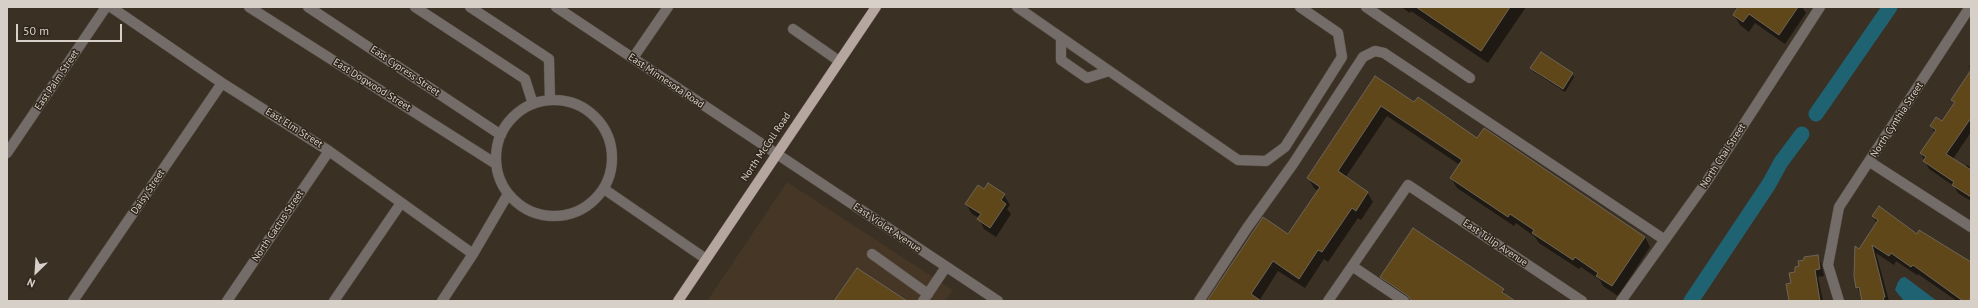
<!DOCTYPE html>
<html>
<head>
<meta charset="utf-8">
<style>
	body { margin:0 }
	#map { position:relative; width:1978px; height:308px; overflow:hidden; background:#3a3024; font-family:"PT Sans",sans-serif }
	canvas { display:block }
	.frame { position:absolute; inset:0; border:8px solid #d7d0c9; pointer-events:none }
	.north { position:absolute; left:16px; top:252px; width:40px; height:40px; -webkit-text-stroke:3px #30261b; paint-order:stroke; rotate:205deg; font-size:11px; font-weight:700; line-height:16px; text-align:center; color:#d7d0c9 }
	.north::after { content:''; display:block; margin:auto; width:14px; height:18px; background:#d7d0c9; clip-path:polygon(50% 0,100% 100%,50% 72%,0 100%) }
	.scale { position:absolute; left:16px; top:24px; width:106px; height:18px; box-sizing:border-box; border:2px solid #d7d0c9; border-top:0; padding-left:5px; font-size:12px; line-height:14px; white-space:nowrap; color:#d7d0c9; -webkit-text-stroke:3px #30261b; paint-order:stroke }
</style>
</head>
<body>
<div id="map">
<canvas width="1978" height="308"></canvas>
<div class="frame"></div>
<div class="north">N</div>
<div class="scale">50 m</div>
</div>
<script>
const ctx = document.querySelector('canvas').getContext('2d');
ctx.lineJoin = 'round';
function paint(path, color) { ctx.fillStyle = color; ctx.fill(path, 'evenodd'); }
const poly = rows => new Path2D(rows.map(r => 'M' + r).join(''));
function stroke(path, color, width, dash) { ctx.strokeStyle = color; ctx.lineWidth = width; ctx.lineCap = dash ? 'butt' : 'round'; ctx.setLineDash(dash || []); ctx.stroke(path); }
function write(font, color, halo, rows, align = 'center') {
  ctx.font = font + ' "PT Sans",sans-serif'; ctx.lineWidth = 3; ctx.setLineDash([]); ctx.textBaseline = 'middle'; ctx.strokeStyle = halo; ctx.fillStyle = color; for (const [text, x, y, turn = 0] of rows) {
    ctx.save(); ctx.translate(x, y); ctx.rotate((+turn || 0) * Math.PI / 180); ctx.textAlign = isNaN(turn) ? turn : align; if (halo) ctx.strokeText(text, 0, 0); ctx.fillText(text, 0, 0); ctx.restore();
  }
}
paint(poly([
	[787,182,953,290,945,301,707,301]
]), '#453625');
paint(poly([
	[1905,277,1937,301,1904,301,1895,290,1898,282,1901,278]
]), '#1f6373');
paint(poly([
	[1401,7,1526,7,1488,63,1411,11,1410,13],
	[1733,7,1802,7,1806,13,1785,44,1755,23,1749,32,1740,25,1734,15,1738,10],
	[1971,63,1971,132,1953,159,1965,167,1967,165,1971,168,1971,201,1958,193,1954,186,1929,169,1921,154,1935,133,1931,126,1942,123,1955,104,1953,100,1967,78,1971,70,1969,67],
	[1531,68,1572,74,1574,77,1565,92,1533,71],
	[1375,77,1415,104,1645,237,1650,247,1618,296,1603,286,1600,280,1581,267,1579,269,1539,243,1535,237,1516,223,1514,226,1457,188,1451,178,1460,165,1387,116,1345,178,1367,192,1373,202,1361,220,1358,218,1328,262,1324,259,1305,288,1278,271,1259,301,1208,301,1288,235,1318,191,1314,188,1308,178],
	[984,191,1004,195,1010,205,1007,209,1011,214,996,237,984,229,979,218,972,214,966,204],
	[1873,216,1917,235,1971,263,1971,301,1957,301,1918,274,1917,275,1896,261,1894,265,1876,253,1889,301,1863,301,1857,287,1860,251,1877,224],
	[1817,256,1821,263,1824,276,1818,277,1823,301,1790,301,1792,284,1796,272],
	[1381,277,1503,290,1507,297,1513,301,1408,301,1386,285]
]), '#0007');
stroke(poly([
	[1816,114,1890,7],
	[1691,301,1769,184,1781,162,1802,134]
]), '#1f6373', 15);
const building = poly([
	[1416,7,1510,7,1481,51,1416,7],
	[1738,7,1798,7,1779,35,1749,14,1743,22,1733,15,1738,7],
	[1541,52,1573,73,1563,89,1530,68,1541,52],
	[1971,70,1971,118,1946,154,1971,170,1971,197,1952,185,1954,182,1923,161,1926,157,1920,153,1936,130,1930,126,1936,117,1942,121,1955,102,1951,100,1971,70],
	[1375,76,1414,102,1418,97,1477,138,1484,128,1645,237,1612,286,1596,276,1598,273,1575,257,1573,260,1532,233,1534,230,1510,214,1508,217,1450,178,1462,160,1381,106,1338,171,1368,192,1356,211,1352,208,1322,252,1318,250,1299,279,1273,261,1251,294,1261,301,1207,301,1263,217,1288,234,1320,187,1307,178,1375,76],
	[988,183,1005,194,1001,200,1006,204,990,228,977,219,981,214,965,204,978,185,984,189,988,183],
	[1879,206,1917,234,1919,230,1971,262,1971,297,1968,301,1963,301,1913,265,1911,267,1891,253,1889,256,1872,245,1885,297,1883,298,1884,301,1862,301,1859,287,1856,288,1854,276,1855,246,1859,249,1878,220,1872,216,1879,206],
	[1413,228,1504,289,1502,292,1515,301,1413,301,1410,299,1408,296,1380,277,1413,228],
	[1818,255,1820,269,1815,270,1820,301,1789,301,1786,284,1791,283,1789,273,1795,272,1795,267,1799,266,1798,261,1804,260,1804,257,1818,255],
	[857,268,907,301,834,301,857,268]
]);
paint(building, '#604719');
stroke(building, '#6d6557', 1);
const minor = poly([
	[111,7,222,83,329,151,473,254],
	[249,7,496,164],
	[308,7,501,135],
	[415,7,525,79,533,104],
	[470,7,549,59,550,100],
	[556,7,998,301],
	[1017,7,1238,160,1266,161,1285,147,1342,57,1338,33,1300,7],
	[1366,7,1470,78],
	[793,29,839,61],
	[1061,38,1061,60,1087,78,1109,71],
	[633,58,668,7],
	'496 158a58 58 0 1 1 116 0a58 58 0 1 1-116 0Z',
	[7,153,106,7],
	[1870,162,1971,227],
	[604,189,706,259],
	[872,254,928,294],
	[1352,266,1404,301],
	[73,301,222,83],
	[227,301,329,151],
	[334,301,401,203],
	[442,301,473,254,508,194],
	[923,301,946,267],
	[1199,301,1247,228,1293,164,1363,57,1375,51,1384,53,1665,240],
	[1328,301,1408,185,1582,301],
	[1621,301,1707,181,1820,7],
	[1839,301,1828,265,1839,207,1970,7]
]);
const major = poly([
	[678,301,876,7]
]);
stroke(minor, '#564d42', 11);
stroke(major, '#564d42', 11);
stroke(minor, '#746c69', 10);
stroke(major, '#b6a6a0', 10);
write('10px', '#d7d0c9', '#30261b', [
	["East Cypress Street",405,71,34],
	["East Palm Street",57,80,-56],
	["East Minnesota Road",666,81,34],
	["East Dogwood Street",372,85,32],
	["North Cynthia Street",1897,120,-57],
	["East Elm Street",294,128,32],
	["North McColl Road",766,147,-56],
	["North Chai Street",1723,156,-57],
	["Daisy Street",148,192,-56],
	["North Cactus Street",278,226,-56],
	["East Violet Avenue",887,228,34],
	["East Tulip Avenue",1495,243,34]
]);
</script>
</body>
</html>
